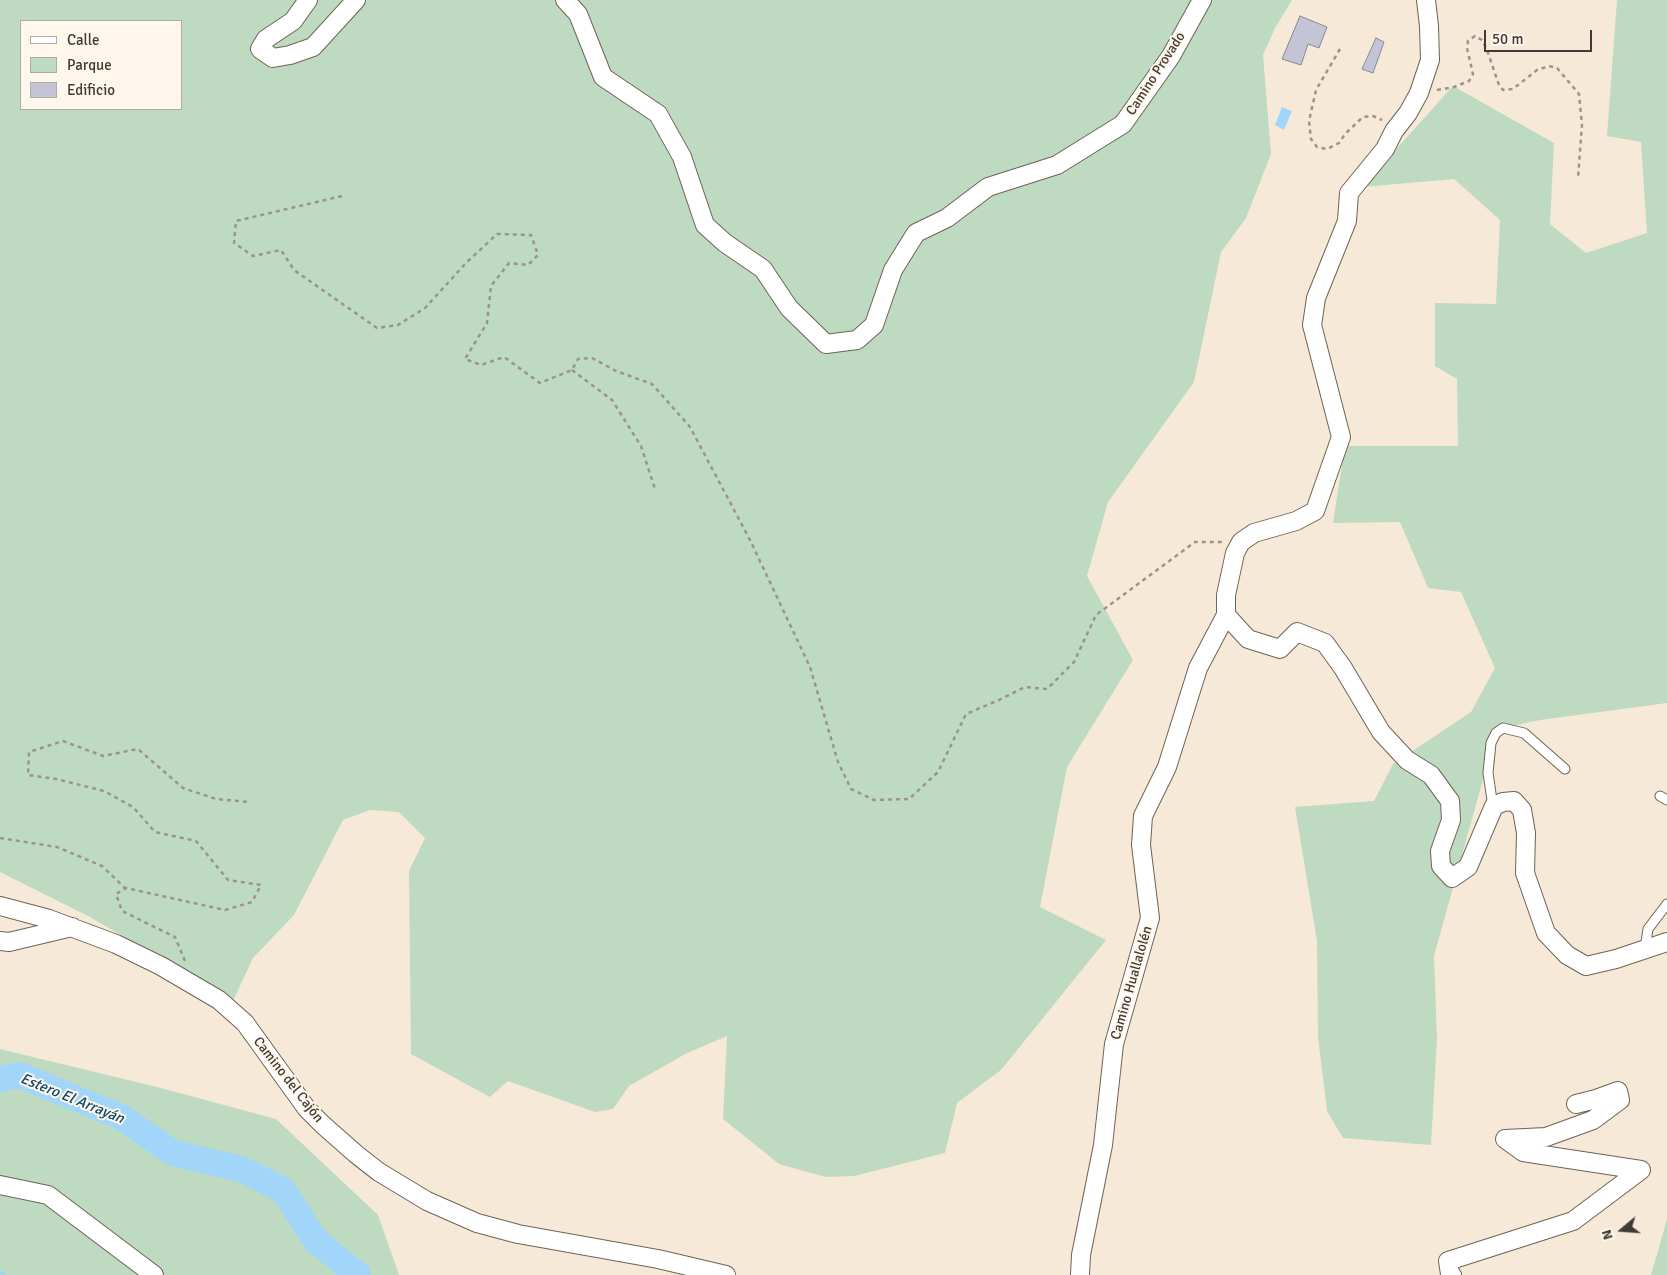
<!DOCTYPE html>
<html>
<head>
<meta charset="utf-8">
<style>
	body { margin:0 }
	#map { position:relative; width:1667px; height:1275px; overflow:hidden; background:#f6e9d7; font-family:Signika,sans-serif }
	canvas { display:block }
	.legend { position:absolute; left:20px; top:20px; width:162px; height:90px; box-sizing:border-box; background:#fff7ec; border:1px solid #b2aba2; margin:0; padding:6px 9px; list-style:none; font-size:15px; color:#3f3a33 }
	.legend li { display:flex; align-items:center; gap:10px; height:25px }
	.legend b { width:25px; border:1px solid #b2aba2 }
	.north { position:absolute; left:1597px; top:1205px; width:50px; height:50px; -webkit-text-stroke:4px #fff7ec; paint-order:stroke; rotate:252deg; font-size:14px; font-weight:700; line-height:20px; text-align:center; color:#3f3a33 }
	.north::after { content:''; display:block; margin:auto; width:18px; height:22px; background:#3f3a33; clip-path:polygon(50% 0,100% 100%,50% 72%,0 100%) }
	.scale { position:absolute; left:1484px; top:30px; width:108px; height:22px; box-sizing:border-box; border:2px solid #3f3a33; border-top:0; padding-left:6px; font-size:15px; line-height:18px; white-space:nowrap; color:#3f3a33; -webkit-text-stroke:4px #fff7ec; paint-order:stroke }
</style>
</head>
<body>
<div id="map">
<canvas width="1667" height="1275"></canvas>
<ul class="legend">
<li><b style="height:6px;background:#fff"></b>Calle</li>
<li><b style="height:14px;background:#bedac1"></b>Parque</li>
<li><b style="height:14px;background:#c4c4d7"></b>Edificio</li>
</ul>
<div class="north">N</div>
<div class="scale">50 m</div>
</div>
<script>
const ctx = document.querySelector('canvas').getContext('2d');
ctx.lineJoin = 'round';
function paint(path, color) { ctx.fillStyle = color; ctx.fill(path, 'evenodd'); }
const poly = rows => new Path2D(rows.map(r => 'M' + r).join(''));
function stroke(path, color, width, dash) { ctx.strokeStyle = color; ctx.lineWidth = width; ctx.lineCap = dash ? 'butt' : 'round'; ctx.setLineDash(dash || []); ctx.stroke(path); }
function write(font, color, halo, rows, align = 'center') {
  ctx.font = font + ' Signika,sans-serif'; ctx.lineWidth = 4; ctx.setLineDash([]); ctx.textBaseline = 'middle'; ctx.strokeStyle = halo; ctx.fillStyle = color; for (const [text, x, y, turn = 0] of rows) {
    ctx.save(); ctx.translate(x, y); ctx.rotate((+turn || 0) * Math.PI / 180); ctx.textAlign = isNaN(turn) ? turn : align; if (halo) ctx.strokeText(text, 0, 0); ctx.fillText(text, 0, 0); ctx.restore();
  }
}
paint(poly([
	[0,0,1292,0,1275,28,1263,55,1271,154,1246,218,1221,252,1194,382,1108,502,1087,576,1133,660,1067,767,1040,907,1106,940,1001,1070,957,1103,945,1153,854,1176,826,1177,779,1164,723,1119,727,1036,687,1053,629,1086,613,1109,595,1112,508,1081,490,1097,411,1054,409,871,425,838,399,812,370,810,343,820,294,915,253,958,233,1001,90,917,0,872],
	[21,21,181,21,181,109,21,109],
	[1617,0,1667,0,1667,703,1540,720,1497,729,1434,956,1437,1039,1431,1145,1343,1138,1327,1111,1318,1037,1317,941,1295,807,1374,801,1393,764,1471,712,1495,668,1461,592,1428,588,1400,522,1333,523,1345,446,1458,446,1457,379,1435,366,1435,303,1496,304,1500,220,1454,179,1362,187,1453,86,1554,143,1550,224,1586,253,1647,233,1641,142,1607,136],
	[0,1049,161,1088,276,1119,378,1215,399,1275,0,1275],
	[1667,1219,1667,1275,1651,1275,1658,1251]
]), '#bedac1');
paint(poly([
	[1282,107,1292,111,1284,130,1275,125]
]), '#a2d5fa');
stroke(poly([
	[0,1273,3,1275]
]), '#a2d5fa', 4.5);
stroke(poly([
	[0,1079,19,1075,121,1117,173,1153,241,1169,283,1190,315,1240,358,1275]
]), '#a2d5fa', 26);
const building = poly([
	[1300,16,1327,27,1319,48,1308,44,1301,65,1282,59,1300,16],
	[1376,38,1384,42,1373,73,1362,69,1376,38]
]);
paint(building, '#c4c4d7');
stroke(building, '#88879a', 1);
const lane = poly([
	[1660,796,1667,800],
	[1493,807,1488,773,1491,743,1496,733,1503,728,1524,733,1565,769],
	[1645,949,1648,929,1667,904]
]);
const street = poly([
	[308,0,293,21,266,39,260,49,273,58,290,55,313,47,356,0],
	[565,0,578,14,603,77,658,114,682,157,705,225,725,243,763,269,789,308,826,344,857,340,874,325,893,270,916,233,947,218,988,187,1057,165,1123,124,1171,56,1202,0],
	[1226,615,1248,639,1280,649,1297,632,1325,643,1343,668,1381,732,1407,760,1431,775,1450,801,1451,820,1440,851,1441,866,1452,878,1468,867,1494,806,1503,802,1514,801,1522,810,1526,833,1525,873,1546,933,1567,955,1586,966,1616,959,1667,942],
	[0,906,49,919,116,944,161,966,219,1000,245,1023,307,1109,323,1125,356,1154,379,1172,427,1201,477,1223,518,1234,658,1259,726,1275],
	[0,941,9,942,72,927],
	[0,1185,48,1195,154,1275],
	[1080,1275,1081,1255,1103,1145,1114,1044,1150,918,1141,845,1143,816,1167,767,1198,668,1226,615,1226,595,1235,553,1241,542,1254,533,1296,521,1315,511,1341,437,1312,325,1316,298,1347,221,1349,193,1385,149,1394,131,1408,113,1419,93,1430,60,1429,26,1426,0],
	[1452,1275,1450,1274,1448,1261,1573,1221,1641,1170,1523,1152,1505,1139,1546,1137,1593,1120,1620,1100,1618,1091,1596,1099,1576,1104]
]);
stroke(lane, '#6e6354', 11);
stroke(street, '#6e6354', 20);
stroke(poly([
	[1340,49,1316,90,1309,121,1311,139,1317,147,1327,149,1339,143,1345,134,1363,117,1373,116,1382,120],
	[1437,90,1454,87,1469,81,1473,74,1467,48,1468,41,1475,36,1482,40,1487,50,1499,85,1503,90,1513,89,1537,70,1549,66,1557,68,1579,94,1582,125,1578,178],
	[342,196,236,221,234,243,253,256,281,250,294,270,377,328,398,325,425,308,466,263,497,234,531,235,538,255,528,265,509,263,491,286,487,323,465,359,481,365,504,357,540,383,572,370,578,359,592,358,616,371,652,384,690,427,750,540,810,667,838,762,851,789,874,800,909,799,938,772,966,714,999,700,1025,687,1047,689,1074,662,1096,615,1195,542,1225,542],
	[572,370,612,400,641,446,655,489],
	[0,838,57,847,102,866,125,888],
	[185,961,175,937,122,911,116,894,126,888,225,910,252,902,261,885,228,880,196,841,155,832,133,807,104,791,56,779,28,775,29,752,63,741,103,756,138,749,183,788,216,799,249,802]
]), '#9d9487', 2.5, [4, 4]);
stroke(lane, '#fff', 9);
stroke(street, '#fff', 18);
write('14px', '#3f3a33', '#fff7ec', [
	["Camino Provado",1156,74,-57],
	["Camino Huallalolén",1132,983,-74],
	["Camino del Cajón",288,1080,52]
]);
write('italic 15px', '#0d4a6c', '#fff7ec', [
	["Estero El Arrayán",72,1099,22]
]);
</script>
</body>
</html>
